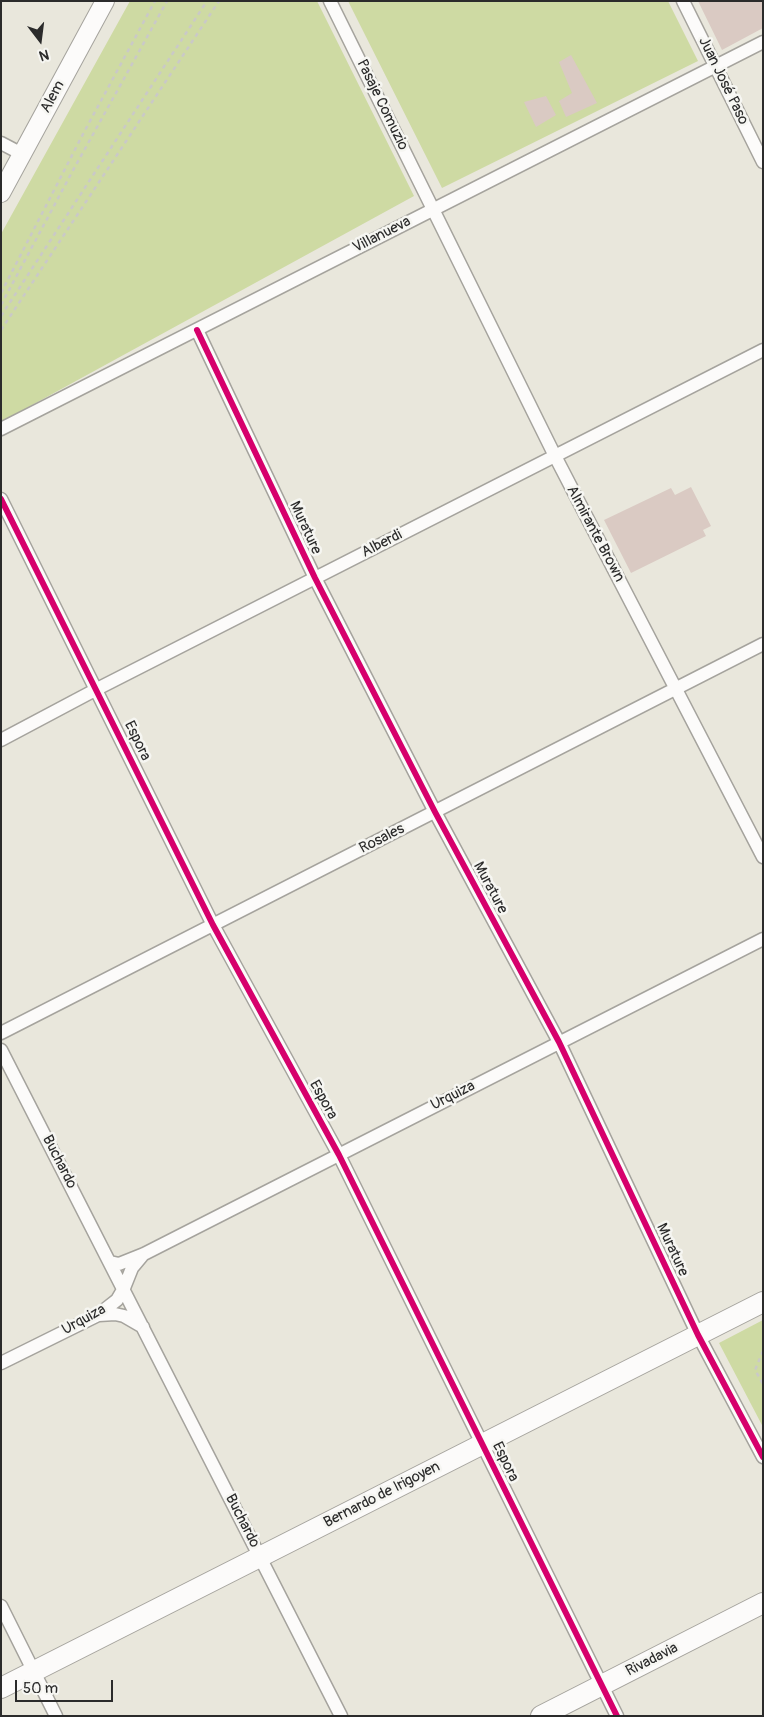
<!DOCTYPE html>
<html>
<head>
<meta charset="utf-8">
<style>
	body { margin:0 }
	#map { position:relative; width:764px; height:1717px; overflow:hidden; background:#e9e7dc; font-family:Pangolin,sans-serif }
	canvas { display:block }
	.frame { position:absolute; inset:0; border:2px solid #2b2b2b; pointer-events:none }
	.north { position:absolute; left:15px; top:15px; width:50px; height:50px; -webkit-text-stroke:4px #f6f6f2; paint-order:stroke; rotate:165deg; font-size:14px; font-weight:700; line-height:20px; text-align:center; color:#2b2b2b }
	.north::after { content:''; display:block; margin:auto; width:18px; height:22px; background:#2b2b2b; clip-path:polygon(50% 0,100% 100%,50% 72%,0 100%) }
	.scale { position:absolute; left:15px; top:1680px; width:98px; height:22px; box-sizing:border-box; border:2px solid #2b2b2b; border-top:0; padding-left:6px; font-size:15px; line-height:18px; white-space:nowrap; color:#2b2b2b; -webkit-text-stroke:4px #f6f6f2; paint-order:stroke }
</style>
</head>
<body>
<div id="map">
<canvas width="764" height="1717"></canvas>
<div class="frame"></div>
<div class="north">N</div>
<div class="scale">50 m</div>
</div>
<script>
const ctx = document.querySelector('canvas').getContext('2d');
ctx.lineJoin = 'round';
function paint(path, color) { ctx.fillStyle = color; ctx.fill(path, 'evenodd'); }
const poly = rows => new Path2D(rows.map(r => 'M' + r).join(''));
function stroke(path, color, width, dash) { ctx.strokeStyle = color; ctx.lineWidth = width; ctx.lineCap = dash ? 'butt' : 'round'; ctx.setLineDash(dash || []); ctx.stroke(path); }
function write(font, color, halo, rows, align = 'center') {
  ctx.font = font + ' Pangolin,sans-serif'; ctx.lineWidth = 5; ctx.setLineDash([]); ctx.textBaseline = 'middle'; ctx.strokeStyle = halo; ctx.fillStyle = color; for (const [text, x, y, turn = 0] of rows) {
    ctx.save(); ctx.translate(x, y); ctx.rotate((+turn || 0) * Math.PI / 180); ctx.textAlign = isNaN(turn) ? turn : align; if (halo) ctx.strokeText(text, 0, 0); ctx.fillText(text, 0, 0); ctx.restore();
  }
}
paint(poly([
	[130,1,317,1,414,196,1,422,1,234],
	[348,1,668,1,698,61,442,188],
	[763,1320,763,1427,719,1343]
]), '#cedaa3');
paint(poly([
	[698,1,763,1,763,28,722,50],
	[571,55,597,103,566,117,559,101,572,93,559,62],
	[546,96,556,115,536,127,524,102],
	[691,487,711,526,703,530,706,536,631,573,604,520,671,488,675,495]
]), '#dacac3');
const minor = poly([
	[330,1,555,456,763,857],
	[683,1,763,162],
	[1,143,22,154],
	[197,330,315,578,435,812,559,1042,698,1335,763,1457],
	[1,429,763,42],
	[1,499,213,925,339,1155,617,1716],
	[1,740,97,689,763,350],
	[1,1033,763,644],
	[1,1050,341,1716],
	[110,1262,119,1264,144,1254,763,939],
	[99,1315,115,1314,124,1316,143,1327],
	[1,1363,98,1315,108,1307,117,1300,124,1288,132,1268,142,1256],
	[1,1606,56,1716]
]);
const secondary = poly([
	[1,193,105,1]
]);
const primary = poly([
	[1,1688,763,1302],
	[541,1716,763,1603]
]);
stroke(minor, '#a5a39d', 15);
stroke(secondary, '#a5a39d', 20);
stroke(primary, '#a5a39d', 22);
stroke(poly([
	[1,293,83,134,155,1],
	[1,305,71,174,167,1],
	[1,316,207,1],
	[1,330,219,1],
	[763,1351,755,1370,763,1384]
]), '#cac9c7', 2.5, [4, 4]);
stroke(minor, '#fcfbfa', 12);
stroke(secondary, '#fcfbfa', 18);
stroke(primary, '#fcfbfa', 20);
stroke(poly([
	[197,330,315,578,435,812,559,1042,698,1335,763,1457],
	[1,499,213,925,339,1155,617,1716]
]), '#d6006c', 6);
write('15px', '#2b2b2b', '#f6f6f2', [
	["Juan José Paso",723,81,64],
	["Alem",53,97,-62],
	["Pasaje Comuzio",382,105,64],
	["Villanueva",382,235,-27],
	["Murature",305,528,65],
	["Almirante Brown",595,534,62],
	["Alberdi",382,544,-27],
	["Espora",137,741,64],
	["Rosales",382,839,-27],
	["Murature",490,888,62],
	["Urquiza",453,1096,-27],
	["Espora",323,1100,61],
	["Buchardo",59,1162,63],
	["Murature",672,1250,65],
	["Urquiza",84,1320,-29],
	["Espora",505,1462,64],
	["Bernardo de Irigoyen",382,1495,-27],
	["Buchardo",242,1521,63],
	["Rivadavia",652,1660,-27]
]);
</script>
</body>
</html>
